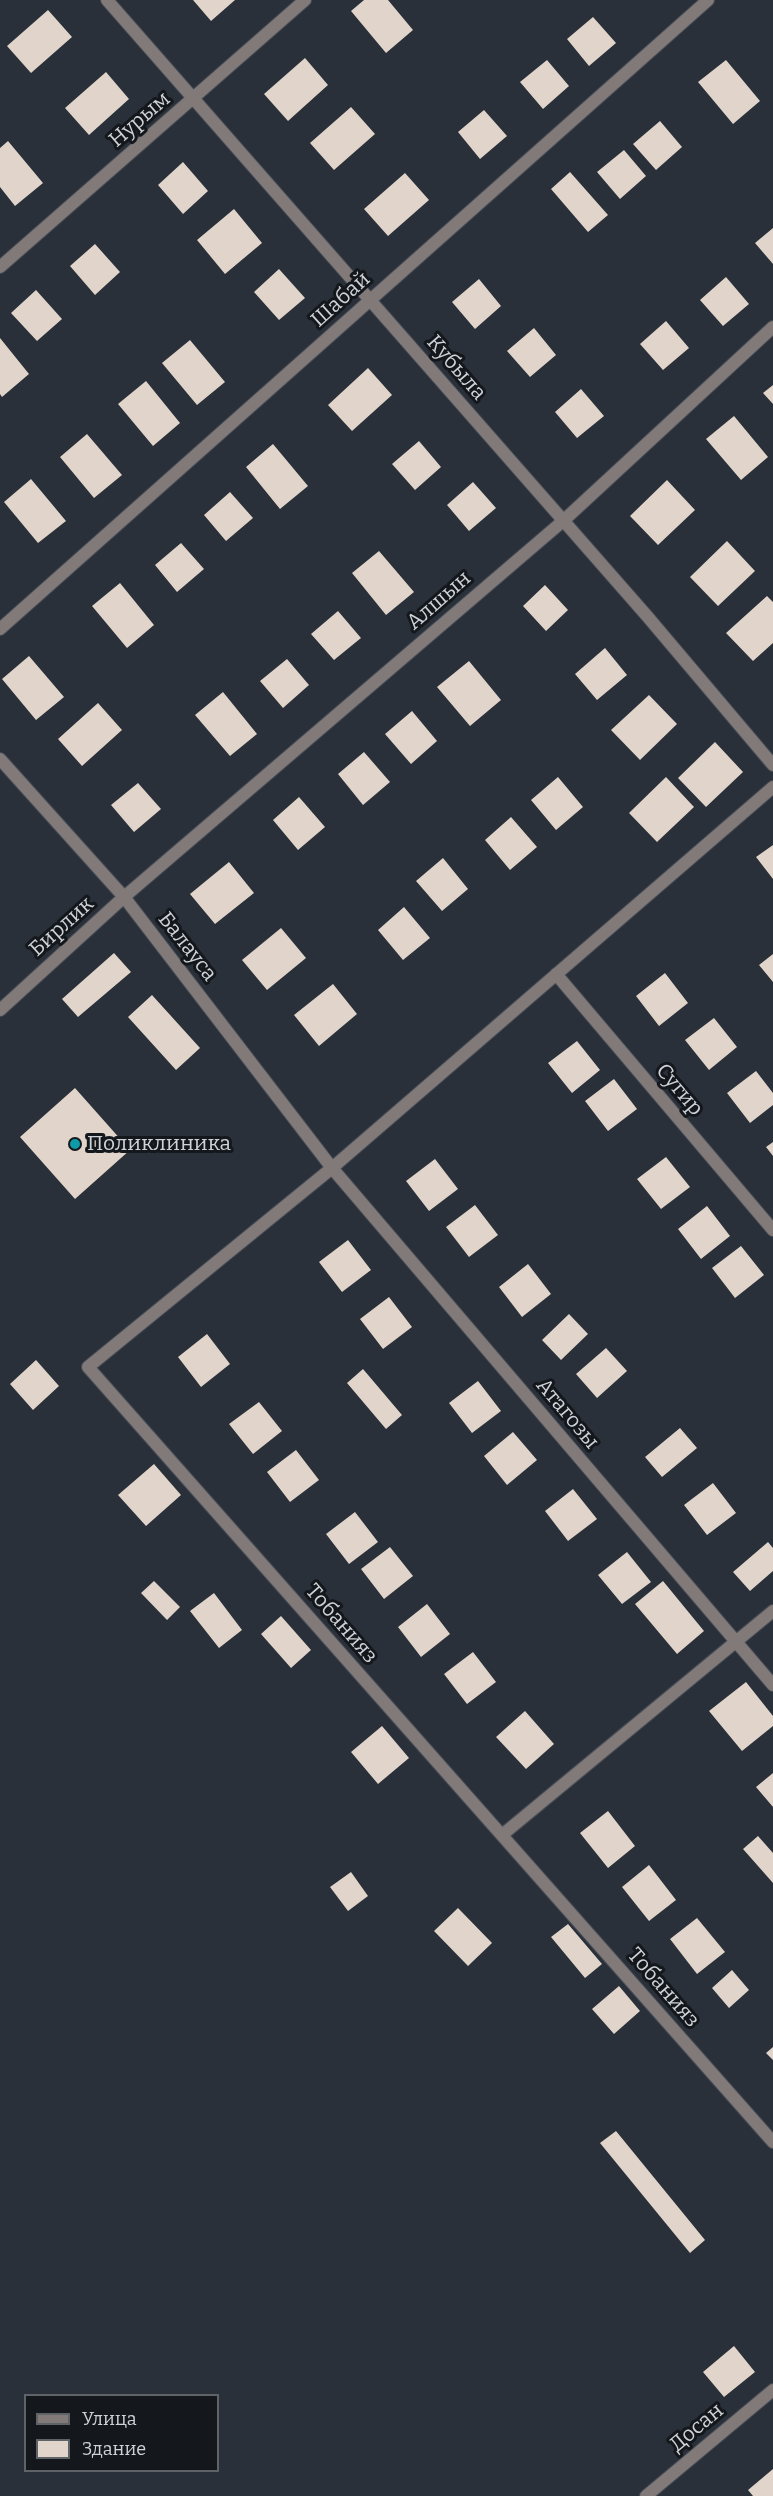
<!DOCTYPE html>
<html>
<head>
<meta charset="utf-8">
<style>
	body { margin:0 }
	#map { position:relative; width:773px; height:2496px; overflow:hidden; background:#293039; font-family:Bitter,serif }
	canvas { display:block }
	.legend { position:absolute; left:24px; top:2394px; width:195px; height:78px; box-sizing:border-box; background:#14181c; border:2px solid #5e6368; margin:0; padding:8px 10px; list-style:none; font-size:18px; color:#ced3d9 }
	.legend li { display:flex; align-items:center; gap:12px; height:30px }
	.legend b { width:30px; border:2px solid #5e6368 }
</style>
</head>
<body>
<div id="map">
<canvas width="773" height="2496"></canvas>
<ul class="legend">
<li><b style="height:8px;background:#817a79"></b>Улица</li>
<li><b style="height:16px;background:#e1d4ca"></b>Здание</li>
</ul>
</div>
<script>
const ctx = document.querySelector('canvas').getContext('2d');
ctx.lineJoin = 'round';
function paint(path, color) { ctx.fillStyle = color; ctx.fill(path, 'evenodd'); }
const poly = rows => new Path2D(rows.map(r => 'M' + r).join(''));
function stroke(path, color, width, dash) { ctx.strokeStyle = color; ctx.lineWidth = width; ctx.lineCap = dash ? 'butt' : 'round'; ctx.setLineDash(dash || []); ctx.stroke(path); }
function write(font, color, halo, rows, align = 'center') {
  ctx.font = font + ' Bitter,serif'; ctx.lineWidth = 6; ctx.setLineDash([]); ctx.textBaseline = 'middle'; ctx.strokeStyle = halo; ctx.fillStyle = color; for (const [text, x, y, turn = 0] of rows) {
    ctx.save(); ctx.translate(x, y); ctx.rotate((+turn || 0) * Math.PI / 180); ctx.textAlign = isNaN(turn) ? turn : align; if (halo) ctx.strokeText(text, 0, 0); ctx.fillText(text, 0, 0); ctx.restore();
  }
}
paint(poly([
	[193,0,235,0,211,21],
	[364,0,388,0,413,30,386,53,351,11],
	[48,10,72,37,31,73,7,46],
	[593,17,616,43,589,66,567,39],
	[305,58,328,85,288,121,264,94],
	[547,60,569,86,543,109,520,82],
	[726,60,760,101,733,124,698,82],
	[106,72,129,99,89,135,65,108],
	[351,107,375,134,334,170,310,143],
	[484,110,507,136,480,159,458,132],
	[660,121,682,147,656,170,633,144],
	[8,141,43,183,15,206,0,187,0,148],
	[624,150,646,176,620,199,597,172],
	[183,162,208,191,183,214,158,185],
	[570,172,608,215,588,232,551,189],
	[405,173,429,200,388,236,364,209],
	[234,209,262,243,225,274,197,240],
	[773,228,773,264,755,243],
	[95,244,120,272,95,295,70,266],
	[279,269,305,298,279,320,254,292],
	[726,277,749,304,723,326,700,300],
	[479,279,501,306,475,329,452,302],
	[36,290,62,319,37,341,11,313],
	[666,321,689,348,663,370,640,344],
	[534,328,556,355,530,377,507,351],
	[0,338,29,374,2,397,0,394],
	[190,340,225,382,197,405,162,363],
	[368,368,392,395,352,431,328,405],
	[146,381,180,423,153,446,118,404],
	[773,385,773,404,763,393],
	[581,389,604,416,577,438,555,412],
	[734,416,768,457,741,480,706,439],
	[87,434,122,475,94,498,60,457],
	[419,441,441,467,415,490,392,464],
	[273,444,308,486,280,509,246,467],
	[31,479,66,521,38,543,4,502],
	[667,480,695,510,658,545,630,516],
	[473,482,496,508,469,531,447,505],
	[230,492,253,518,226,541,204,515],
	[727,541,755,571,718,606,690,577],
	[181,543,204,569,177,592,155,565],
	[379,551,414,592,386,615,352,573],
	[120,583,154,625,127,648,92,606],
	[545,585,568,610,546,631,523,606],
	[767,596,773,602,773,643,753,661,726,633],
	[338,611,361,638,334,660,311,634],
	[605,648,627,675,597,700,575,674],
	[29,656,64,697,36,720,2,679],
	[287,659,309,685,283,708,260,681],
	[469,661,501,700,470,726,437,687],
	[223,692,257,734,230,756,195,715],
	[649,695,677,724,640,760,611,730],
	[98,703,122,730,82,766,58,739],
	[412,711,437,741,411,764,385,734],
	[715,742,743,772,706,807,678,778],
	[364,752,390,782,363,805,338,774],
	[558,777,583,807,556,830,531,800],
	[666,777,694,807,657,842,629,813],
	[138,783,161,809,134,832,111,805],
	[299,797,325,827,298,850,273,820],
	[511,817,537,847,510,870,485,840],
	[773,845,773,879,756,857],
	[443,858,468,889,442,911,416,881],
	[229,862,254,893,215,924,190,894],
	[404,907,430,938,403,960,378,930],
	[281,928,306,958,267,990,242,960],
	[114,953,131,972,78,1017,62,999],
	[773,954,773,982,759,965],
	[665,973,688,1003,659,1026,636,996],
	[333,984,357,1014,319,1046,294,1015],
	[152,995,200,1048,176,1070,128,1017],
	[714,1018,737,1047,709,1070,685,1040],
	[577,1041,600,1070,572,1093,548,1063],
	[756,1071,773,1093,773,1105,750,1123,727,1093],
	[614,1079,637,1109,608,1131,585,1101],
	[75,1088,130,1150,75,1199,20,1137],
	[773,1142,773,1156,766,1147],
	[666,1157,690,1187,661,1209,637,1179],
	[435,1159,458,1189,429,1211,406,1181],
	[475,1205,498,1235,469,1257,446,1227],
	[707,1206,730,1236,701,1259,678,1229],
	[348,1240,371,1270,342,1292,319,1262],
	[741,1246,764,1275,735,1298,712,1268],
	[528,1264,551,1294,522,1317,499,1287],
	[389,1297,412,1327,383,1349,360,1319],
	[569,1314,588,1334,561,1360,542,1340],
	[207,1334,230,1364,201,1387,178,1357],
	[606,1348,627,1371,597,1398,576,1374],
	[36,1360,59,1386,33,1410,10,1384],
	[363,1369,402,1415,386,1429,347,1383],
	[478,1381,501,1411,472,1433,449,1403],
	[259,1402,282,1431,253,1454,229,1424],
	[680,1428,697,1448,662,1477,645,1457],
	[513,1432,537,1460,507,1485,484,1456],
	[296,1450,319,1480,290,1502,267,1472],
	[154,1464,181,1495,146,1526,118,1495],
	[713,1483,736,1513,707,1535,684,1505],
	[573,1489,597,1519,568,1541,545,1511],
	[355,1512,378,1542,349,1564,326,1534],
	[768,1542,773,1548,773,1571,750,1591,733,1572],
	[390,1547,413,1576,384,1599,361,1569],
	[627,1552,651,1582,622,1604,598,1575],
	[154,1581,180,1607,167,1620,141,1593],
	[663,1581,704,1631,677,1654,635,1604],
	[214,1593,242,1630,219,1648,190,1611],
	[427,1604,450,1634,421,1657,398,1627],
	[281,1616,311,1650,291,1668,261,1634],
	[473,1652,496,1682,467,1704,444,1674],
	[746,1682,773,1716,773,1726,742,1751,709,1711],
	[525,1711,554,1744,526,1769,496,1737],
	[382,1726,409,1758,378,1784,351,1752],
	[773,1773,773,1807,756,1787],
	[608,1811,635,1846,608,1868,580,1833],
	[758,1836,773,1853,773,1883,743,1849],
	[649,1865,676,1900,649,1921,622,1887],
	[351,1872,368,1896,348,1911,330,1887],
	[458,1908,492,1943,468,1966,434,1931],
	[697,1918,725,1952,697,1974,670,1939],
	[568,1924,602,1964,585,1978,551,1937],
	[732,1970,749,1990,729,2008,712,1988],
	[619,1986,640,2011,614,2034,592,2009],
	[773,2047,773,2060,766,2053],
	[616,2131,705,2240,690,2253,600,2143],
	[734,2346,755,2372,724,2397,703,2372],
	[773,2469,773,2496,753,2496,748,2490]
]), '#e1d4ca');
const minor = poly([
	[107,0,647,616,773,765],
	[0,267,305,0],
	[0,629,708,0],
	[0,759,124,897,332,1168,773,1685],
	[773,787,332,1168,88,1367,773,2142],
	[556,974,773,1230],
	[0,1010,124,897,563,521,773,327],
	[502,1835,773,1611],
	[646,2496,773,2390]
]);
stroke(minor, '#474d56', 14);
stroke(minor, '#817a79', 12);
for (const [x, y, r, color] of [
	[75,1144,6,"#0f9aa8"]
]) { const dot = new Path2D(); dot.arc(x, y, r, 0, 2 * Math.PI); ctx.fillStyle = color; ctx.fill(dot); stroke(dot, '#14181c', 2); }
write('21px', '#ced3d9', '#14181c', [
	["Нурым",140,120,-41],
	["Шабай",341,300,-42],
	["Кубыла",456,368,49],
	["Алшын",439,601,-41],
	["Бирлик",62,927,-42],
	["Балауса",187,947,52],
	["Сугир",679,1090,50],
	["Атагозы",567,1414,50],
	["Тобанияз",341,1624,49],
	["Тобанияз",663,1988,49],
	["Досан",697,2428,-40]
]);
write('21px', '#ced3d9', '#14181c', [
	["Поликлиника",87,1144]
], 'left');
</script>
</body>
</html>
